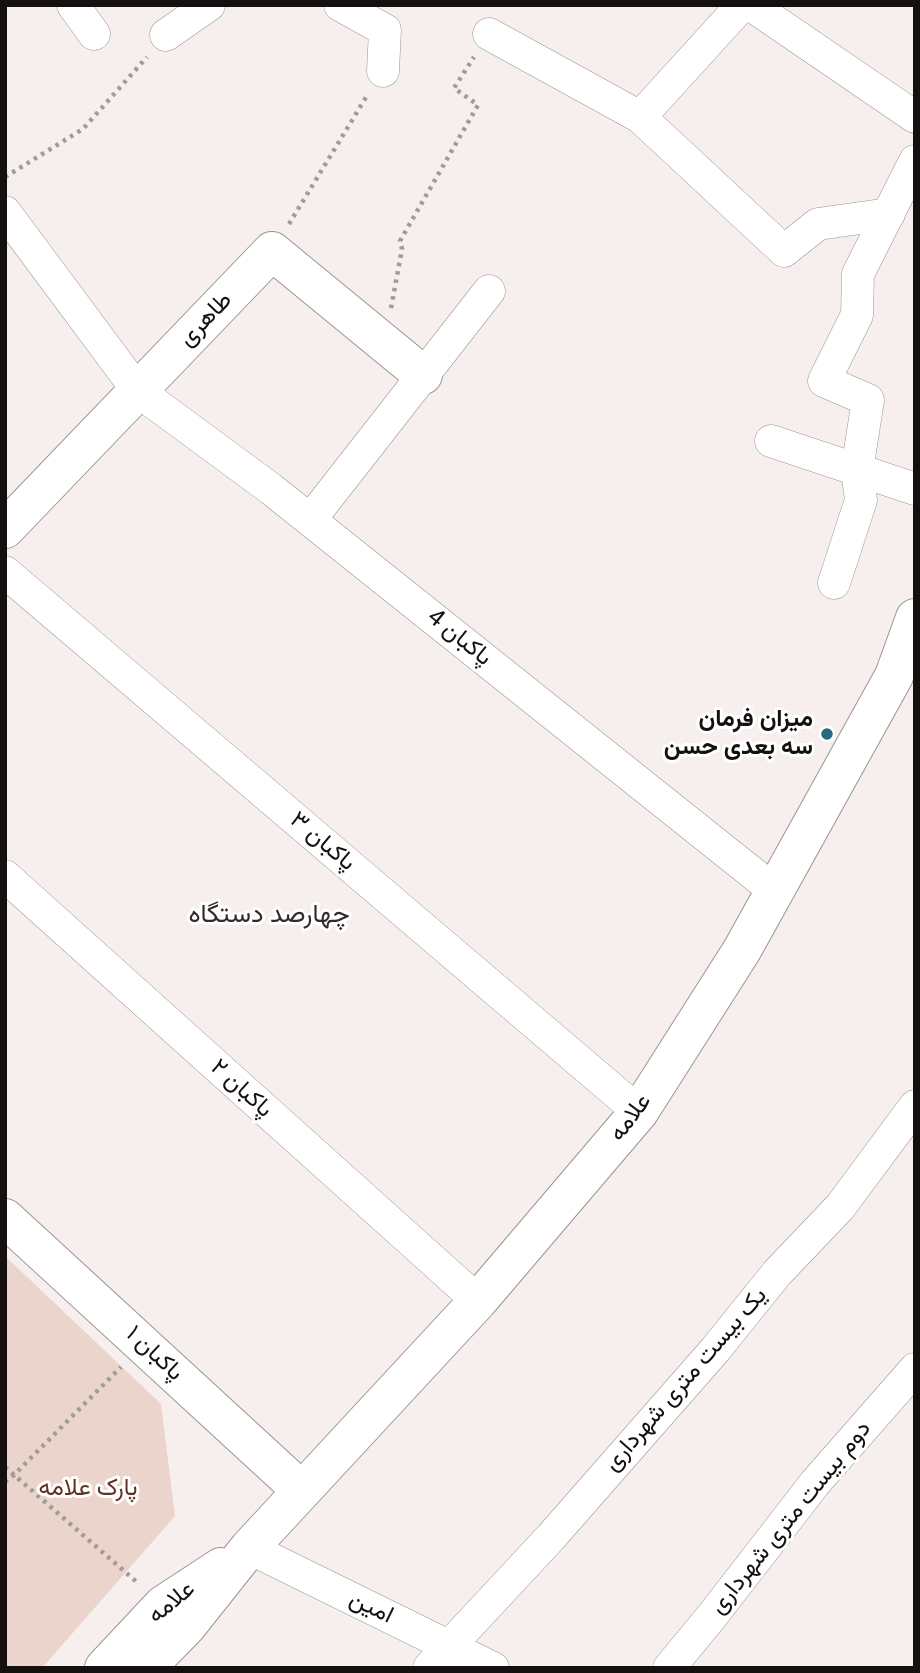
<!DOCTYPE html>
<html>
<head>
<meta charset="utf-8">
<style>
	body { margin:0 }
	#map { position:relative; width:920px; height:1673px; overflow:hidden; background:#f6efed; font-family:Roboto,sans-serif }
	canvas { display:block }
	.frame { position:absolute; inset:0; border:7px solid #13100f; pointer-events:none }
</style>
</head>
<body>
<div id="map">
<canvas width="920" height="1673"></canvas>
<div class="frame"></div>
</div>
<script>
const ctx = document.querySelector('canvas').getContext('2d');
ctx.lineJoin = 'round';
function paint(path, color) { ctx.fillStyle = color; ctx.fill(path, 'evenodd'); }
const poly = rows => new Path2D(rows.map(r => 'M' + r).join(''));
function stroke(path, color, width, dash) { ctx.strokeStyle = color; ctx.lineWidth = width; ctx.lineCap = dash ? 'butt' : 'round'; ctx.setLineDash(dash || []); ctx.stroke(path); }
function write(font, color, halo, rows, align = 'center') {
  ctx.font = font + ' Roboto,Vazirmatn,sans-serif'; ctx.lineWidth = 6; ctx.setLineDash([]); ctx.textBaseline = 'middle'; ctx.strokeStyle = halo; ctx.fillStyle = color; for (const [text, x, y, turn = 0] of rows) {
    ctx.save(); ctx.translate(x, y); ctx.rotate((+turn || 0) * Math.PI / 180); ctx.textAlign = isNaN(turn) ? turn : align; if (halo) ctx.strokeText(text, 0, 0); ctx.fillText(text, 0, 0); ctx.restore();
  }
}
paint(poly([
	[5,1256,161,1404,175,1516,42,1668,5,1668]
]), '#ead4cc');
const minor = poly([
	[73,5,94,34],
	[340,5,385,30,383,71],
	[751,5,915,117],
	[489,34,640,117,742,5],
	[166,35,209,5],
	[640,117,784,251,818,224,889,214],
	[5,212,138,391,271,489,775,891],
	[771,441,915,489],
	[310,520,489,291],
	[5,572,639,1112],
	[834,583,861,500,857,470,868,400,824,381,857,315,858,274,915,161],
	[5,876,478,1301],
	[249,1548,493,1668],
	[429,1668,551,1537,715,1350,777,1273,840,1207,915,1106],
	[669,1668,712,1616,815,1483,915,1369]
]);
const tertiary = poly([
	[5,529,272,251,423,375],
	[5,1218,302,1491],
	[104,1668,163,1605,221,1567],
	[146,1668,187,1626,249,1548,478,1301,639,1112,742,950,894,676,915,618]
]);
stroke(minor, '#9b9592', 33);
stroke(tertiary, '#9b9592', 40);
stroke(poly([
	[5,177,83,129,147,57],
	[289,224,368,94],
	[391,308,402,249,400,241,478,105,454,88,474,57],
	[5,1467,139,1584],
	[5,1482,14,1475,121,1367]
]), '#a19c9a', 4.5, [3.5, 5]);
stroke(minor, '#fff', 32);
stroke(tertiary, '#fff', 38);
for (const [x, y, r, color] of [
	[827,734,7,"#2a6a7e"]
]) { const dot = new Path2D(); dot.arc(x, y, r, 0, 2 * Math.PI); ctx.fillStyle = color; ctx.fill(dot); stroke(dot, '#fff', 2.5); }
write('24px', '#13100f', '#fff', [
	["طاهری",206,320,-46],
	["پاکبان 4",459,638,39],
	["پاکبان ۳",322,842,40],
	["پاکبان ۲",241,1089,42],
	["علامه",631,1118,-53],
	["پاکبان ۱",154,1354,43],
	["یک بیست متری شهرداری",686,1380,-49],
	["دوم بیست متری شهرداری",791,1518,-51],
	["علامه",172,1603,-39],
	["امین",371,1608,26]
]);
write('bold 24px', '#13100f', '#fff', [
	["میزان فرمان",813,720],
	["سه بعدی حسن",813,748]
], 'right');
write('24px', '#60311f', '#fff', [
	["پارک علامه",88,1489]
]);
write('26px', '#312b29', '#fff', [
	["چهارصد دستگاه",269,915]
]);
</script>
</body>
</html>
